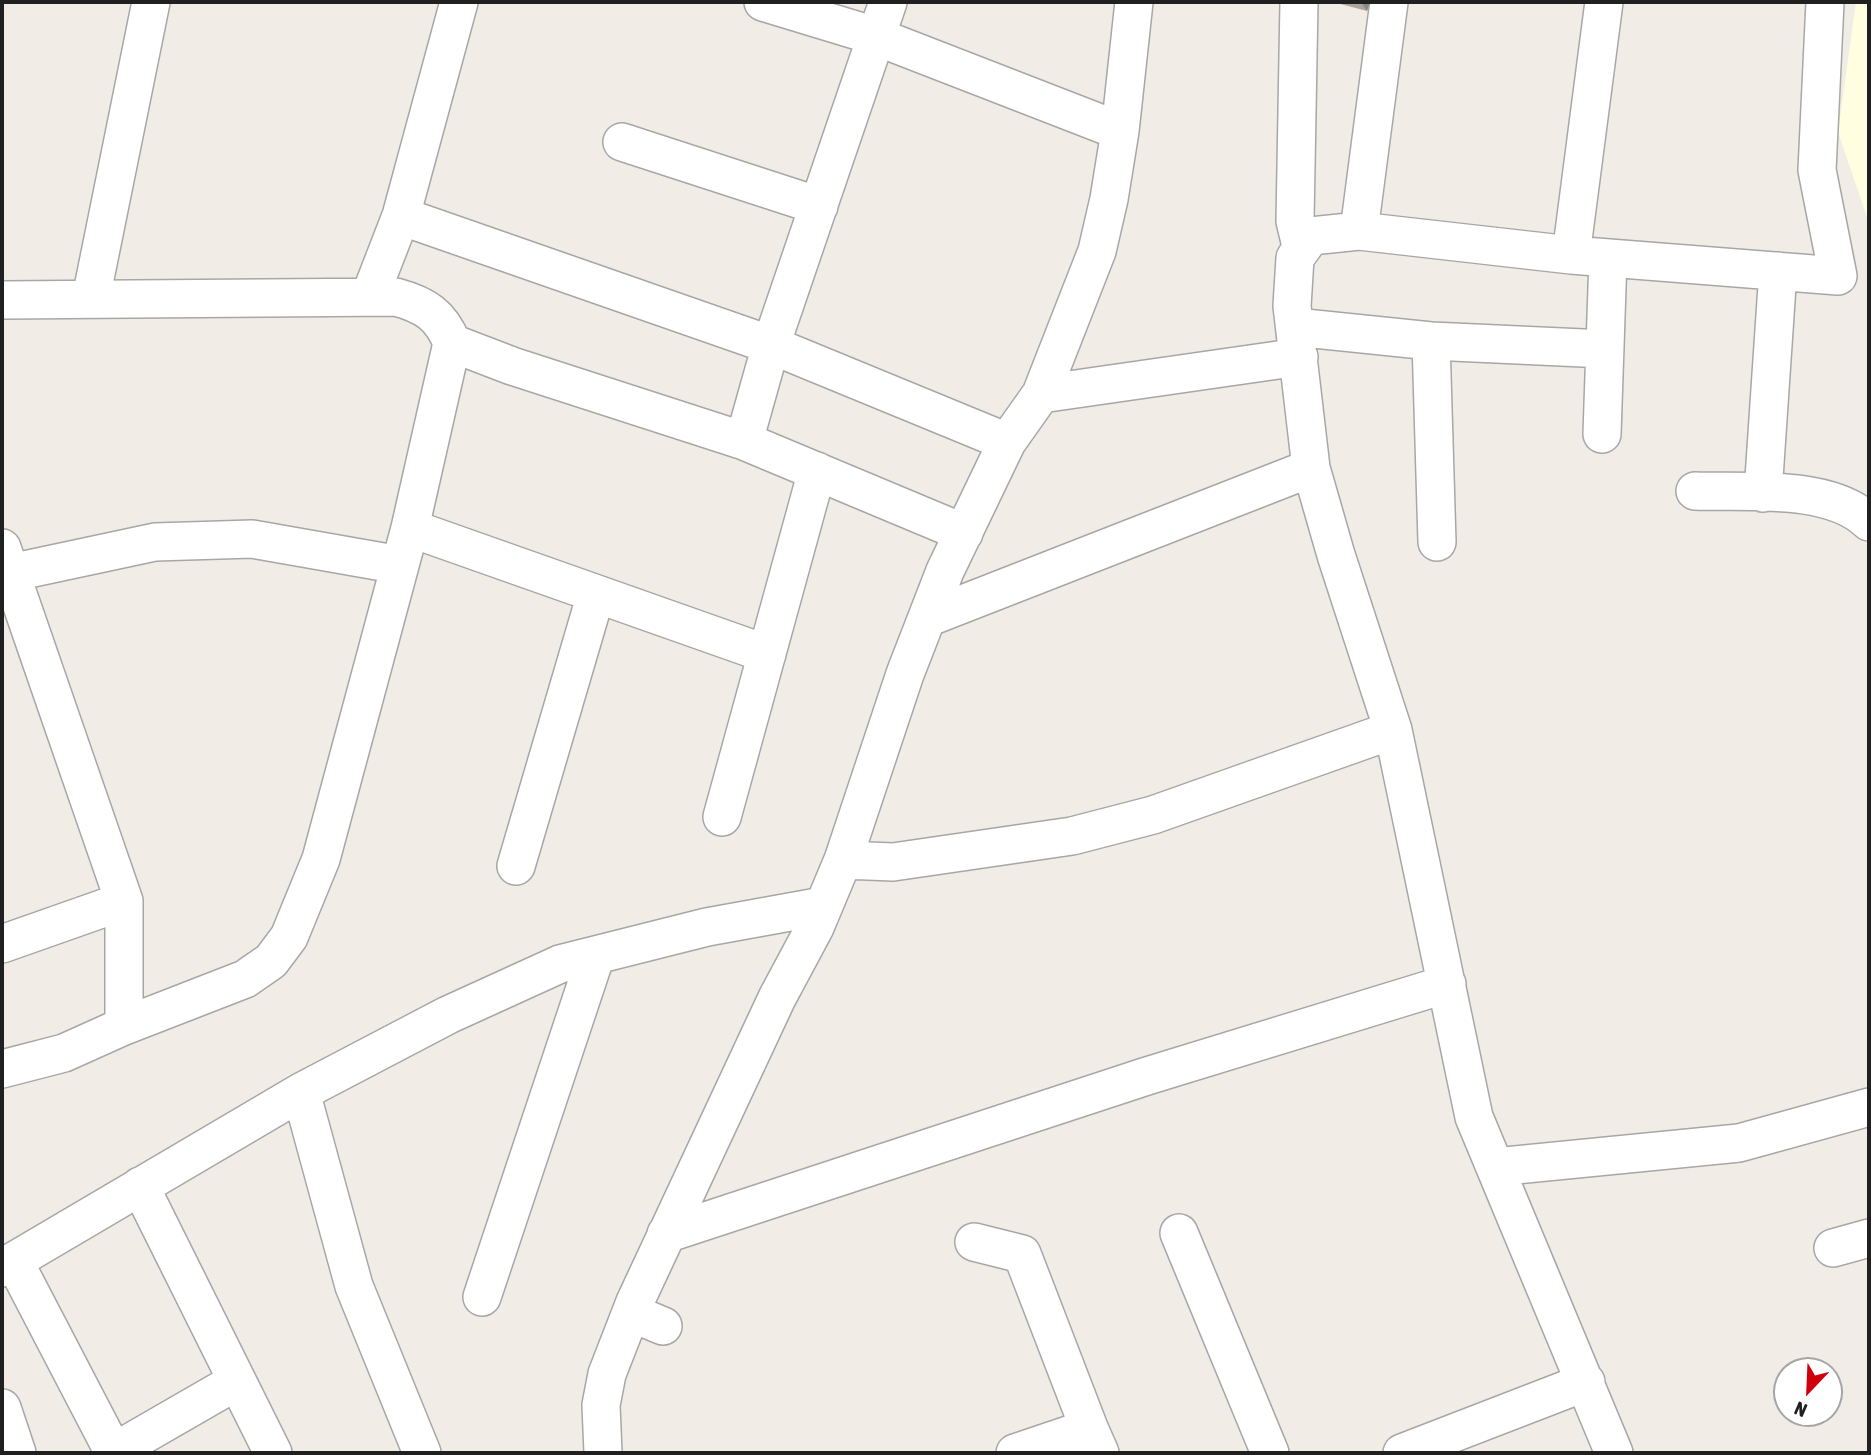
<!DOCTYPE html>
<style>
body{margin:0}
#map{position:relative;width:1871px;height:1455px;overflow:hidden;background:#f1ede6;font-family:"Asap Condensed",sans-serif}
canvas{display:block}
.frame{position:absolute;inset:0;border:4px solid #202020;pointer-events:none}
.north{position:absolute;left:1773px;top:1357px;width:70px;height:70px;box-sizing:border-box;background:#fff;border:2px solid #a6a6a6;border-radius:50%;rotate:203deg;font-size:19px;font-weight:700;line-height:28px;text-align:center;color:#202020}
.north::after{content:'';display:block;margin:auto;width:24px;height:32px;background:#d0000a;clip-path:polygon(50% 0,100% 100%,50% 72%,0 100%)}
</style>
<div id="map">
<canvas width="1871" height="1455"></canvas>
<div class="frame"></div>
<div class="north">N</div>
</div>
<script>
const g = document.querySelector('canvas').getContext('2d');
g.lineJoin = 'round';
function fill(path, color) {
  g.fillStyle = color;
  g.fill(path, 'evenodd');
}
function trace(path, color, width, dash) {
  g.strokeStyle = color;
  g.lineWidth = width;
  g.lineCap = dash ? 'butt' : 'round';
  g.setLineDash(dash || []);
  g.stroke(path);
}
fill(new Path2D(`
 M1856 2H1869V223L1838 132Z`), '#fffee1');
const street = new Path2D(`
 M763 2 875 36 1120 131
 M1299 2 1295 221 1301 246
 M622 142 819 206
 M401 216 771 345 1007 442
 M1359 231 1389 2
 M1571 255 1604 2
 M370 296 401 216 459 2
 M91 298 151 2
 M2 300 396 297C425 305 441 315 452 343L410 528 321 859 289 937 271 961 245 979 124 1026 64 1053 2 1069
 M1295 327 1431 341 1605 349
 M1431 341 1437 542
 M452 343 512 366 744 441 964 533
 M1041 394 1299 357
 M1602 434 1608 258
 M744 441 771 345 888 2
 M1695 491C1747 493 1830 484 1869 522
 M1763 493 1778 271
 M410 528 767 654
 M2 548 124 901V1026
 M10 573 155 542 252 539 400 565
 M927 618 1311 468
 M722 817 817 471
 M843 860 893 862 1072 836 1153 815 1393 730
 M516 866 596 594
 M2 944 124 901
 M301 1092 354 1286 422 1453
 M1495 1167 1739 1143 1869 1107
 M140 1186 273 1453
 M1179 1233 1270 1453
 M666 1234 1147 1076 1447 984
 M974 1242 1022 1254 1089 1428
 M1833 1248 1869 1238
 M14 1261 114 1453
 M2 1268 301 1092 448 1015 560 964 707 927 823 906
 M482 1297 596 955
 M635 1302 634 1314 663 1326
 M2 1408 17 1453
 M112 1453 237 1381
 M603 1453 601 1405 607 1374 635 1302 777 998 815 927 843 860 905 674 945 571 1007 442 1041 394 1097 251 1109 199 1120 131 1134 2
 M1015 1453 1089 1428 1100 1453
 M1402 1453 1586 1382
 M1614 1453 1474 1117 1393 730 1336 555 1311 468 1292 306 1295 258 1311 236 1359 231 1571 255 1838 276 1817 170 1825 2`);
trace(street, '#a7a7a7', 40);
trace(street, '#fff', 37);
fill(new Path2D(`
 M1333 2H1370L1367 11Z`), '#aea49e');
fill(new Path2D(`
 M1361 2H1370L1367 11Z`), '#8d8681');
</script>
